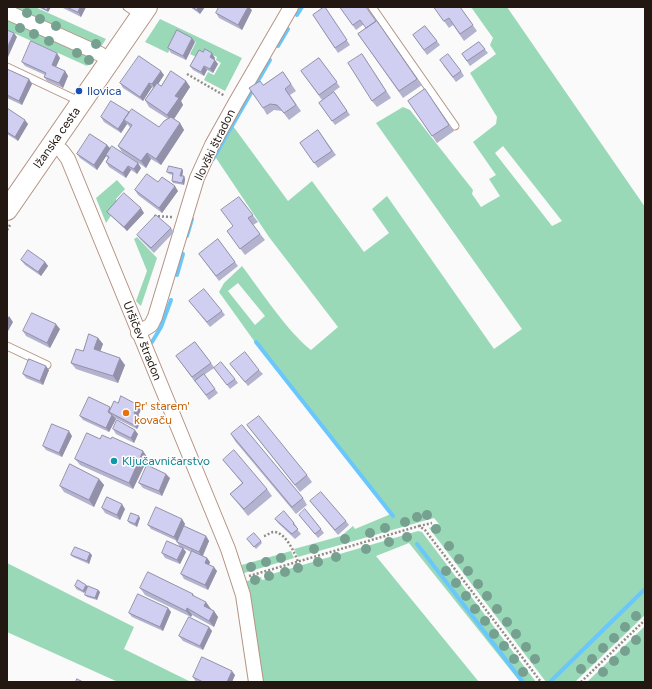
<!DOCTYPE html>
<meta charset="utf-8">
<style>
body{margin:0}
#map{position:relative;width:652px;height:689px;overflow:hidden;background:#fafafa;font-family:Figtree,sans-serif}
canvas{display:block}
.frame{position:absolute;inset:0;border:8px solid #231711;pointer-events:none}
</style>
<div id="map">
<canvas width="652" height="689"></canvas>
<div class="frame"></div>
</div>
<script>
const g = document.querySelector('canvas').getContext('2d');
g.lineJoin = 'round';
function fill(path, color) {
  g.fillStyle = color;
  g.fill(path, 'evenodd');
}
function trace(path, color, width, dash) {
  g.strokeStyle = color;
  g.lineWidth = width;
  g.lineCap = dash ? 'butt' : 'round';
  g.setLineDash(dash || []);
  g.stroke(path);
}
function write(font, color, halo, rows, align = 'center') {
  g.font = font + ' Figtree,sans-serif';
  g.lineWidth = 3;
  g.setLineDash([]);
  g.textBaseline = 'middle';
  g.strokeStyle = halo;
  g.fillStyle = color;
  for (const [text, x, y, turn = 0] of rows) {
    g.save();
    g.translate(x, y);
    g.rotate((+turn || 0) * Math.PI / 180);
    g.textAlign = isNaN(turn) ? turn : align;
    if (halo) g.strokeText(text, 0, 0);
    g.fillText(text, 0, 0);
    g.restore();
  }
}
fill(new Path2D(`
 M7 7H35L106 39 99 50Z
 M471 7H507L645 207V615L575 682H546L429 528 439 524 434 518 298 557 294 549 341 536 353 526 355 529 391 514 262 352 219 292 224 283 242 266C261 291 287 331 311 350L338 327 269 237 214 155 228 128 233 126 288 201 312 181 364 252 389 233 372 209 387 196 494 349 522 329 376 123 403 107 410 110 473 190 472 194 481 207 500 196 489 179 496 175 473 142 496 124 497 117 470 73 496 54 490 45 493 38ZM503 146 562 221 552 226 495 153ZM238 283 265 316 255 325 228 291Z
 M7 17 94 56 87 66 7 30Z
 M160 19 242 58 225 91 204 80 208 72 214 75 221 63 216 60 217 57 207 52 198 58 190 54 196 42 178 33 168 53 145 42Z
 M117 180 125 189 116 199 119 204 106 223 96 198Z
 M137 237 157 258 141 306 136 301 147 271 134 239Z
 M418 531 422 532 536 682H520L409 543 376 556 479 682H261L244 582 261 577 262 580 266 579 265 576Z
 M291 551 294 558 241 574 238 566Z
 M7 563 134 627 124 649 191 682H118L7 632Z
 M645 626V682H587Z`), '#9ad9b7');
trace(new Path2D(`
 M297 15 302 7
 M278 46 288 29
 M213 159 270 60
 M187 236 192 219
 M177 275 183 254
 M152 342 161 327 171 300
 M256 342 393 516
 M417 544 523 682
 M551 681 645 589`), '#69c7fc', 4);
const lane = new Path2D(`
 M127 7 139 15
 M372 7 455 126
 M7 67 81 102
 M7 346 47 365`);
const street = new Path2D(`
 M7 12 100 54 110 61
 M52 144 62 151 68 159 228 549 243 595 256 682
 M138 333 151 325 155 317 197 178 212 145 236 102 291 7`);
const secondary = new Path2D(`
 M7 210 147 7`);
trace(lane, '#b59484', 9);
trace(street, '#b59484', 16);
trace(secondary, '#b59484', 22);
trace(new Path2D(`
 M187 74 225 96
 M154 216 172 217
 M7 230 10 225
 M419 526 432 523
 M264 536C267 535 270 533 273 532 285 531 295 553 298 562
 M249 576 419 526 425 530 541 682
 M581 682 645 620`), '#918b88', 2.5, [2, 2]);
trace(lane, '#fff', 7);
trace(street, '#fff', 14);
trace(secondary, '#fff', 20);
g.fillStyle = '#76a190';
for (const [x, y] of [
 [27,13],
 [40,19],
 [56,26],
 [20,28],
 [34,34],
 [49,41],
 [96,44],
 [77,53],
 [89,60],
 [427,515],
 [417,517],
 [405,522],
 [385,528],
 [436,529],
 [370,533],
 [407,537],
 [345,539],
 [389,542],
 [449,546],
 [314,549],
 [366,549],
 [336,557],
 [281,558],
 [459,559],
 [266,562],
 [318,562],
 [251,567],
 [298,568],
 [446,571],
 [468,571],
 [285,572],
 [269,576],
 [255,580],
 [456,583],
 [478,584],
 [466,596],
 [487,596],
 [475,609],
 [497,609],
 [636,616],
 [485,621],
 [507,622],
 [625,627],
 [494,634],
 [516,634],
 [614,638],
 [636,640],
 [504,646],
 [526,647],
 [603,648],
 [625,651],
 [514,659],
 [535,659],
 [592,659],
 [614,661],
 [581,669],
 [523,672],
 [603,672]
]) {
  g.beginPath();
  g.arc(x, y, 5, 0, 2 * Math.PI);
  g.fill();
}
fill(new Path2D(`
 M38 7H51L48 12Z
 M61 7H86L81 17Z
 M190 7H205L200 14Z
 M324 7 350 45 338 53 313 15Z
 M340 7H366L422 85 403 98 358 34 366 28 364 24 356 30Z
 M434 7H460L477 31 464 41 453 25 449 28Z
 M252 10 242 30 219 18 216 13Z
 M425 26 440 45 427 55 413 35Z
 M195 42 186 60 171 53 168 48Z
 M479 42 488 53 470 66 462 54Z
 M362 54 391 98 377 107 372 101Z
 M60 58 56 67 65 71 68 76 63 88 47 81 44 77 45 75 25 66 22 62Z
 M215 58 214 60 218 64 213 73 207 70 204 76 193 70 190 66Z
 M319 58 340 87 322 100 301 71Z
 M443 65 461 71 464 76 456 82Z
 M7 69 29 79 32 84 22 105 7 98Z
 M283 72 296 91 290 95 301 111 289 120 282 111 274 110 267 115 263 108V85Z
 M164 75 158 84 161 86 186 81 190 87 181 101 183 105 174 119 180 123 184 130 161 165 151 159 146 168 122 152 118 146 130 127 127 124 121 133 104 122 101 117 129 112V113L159 127 168 119 149 107 145 100 153 88 152 87 143 101 123 88 120 83Z
 M425 89 454 131 437 143 408 101Z
 M334 92 350 115 335 125 319 103Z
 M7 108 28 124 18 141 7 134Z
 M318 130 336 155 318 168 300 143Z
 M107 145 110 149 138 163 141 168 137 174 131 170 126 178 109 167 106 162 108 158 106 156 97 170 80 158 77 154Z
 M182 169 183 171 182 176H184L185 179 184 185 173 183 172 181 173 175 169 174 167 172Z
 M158 182 178 191 162 213 138 195 135 190Z
 M239 197 258 222 253 225 265 240 245 255 227 231 233 226Z
 M107 212 144 213 127 231 111 216Z
 M171 228 174 232 154 253 140 239 137 235Z
 M218 239 238 266 219 281 199 254Z
 M21 260 45 262 48 266 41 276 25 265Z
 M189 301 222 311 225 315 210 327Z
 M60 329 50 348 26 336 23 331Z
 M98 338 103 344 100 351 125 365 118 383 76 369 71 363 83 351Z
 M195 342 214 367 235 379 238 383 230 389 214 368 204 375 218 393 209 400 195 381V382L176 356Z
 M230 364 259 370 263 374 248 386Z
 M49 370 43 385 26 378 23 374Z
 M118 403 138 405 141 410 138 415 142 420 137 429 115 418 116 419 109 432 83 420 80 416 110 407 111 408Z
 M247 425 307 475 312 482 300 492Z
 M113 429 138 434 134 443 116 434Z
 M231 434 303 498 307 505 296 514 235 441Z
 M72 436 62 457 46 450 43 446Z
 M100 439 148 458 133 489 80 465 75 459Z
 M223 460 267 489 272 496 248 516 235 500 230 494 242 483 228 466Z
 M170 478 162 496 143 488 139 483Z
 M99 479 104 485 94 507 64 492 60 486Z
 M310 501 346 521 349 525 338 535Z
 M102 508 125 509 120 520 105 513Z
 M299 515 321 529 324 533 318 538Z
 M140 518 137 527 129 523 128 521Z
 M182 519 185 524 184 526 206 536 209 541 203 556 207 558 210 562 209 565 217 571 208 590 184 579 181 574 191 552 183 548 186 552 180 564 165 558 162 553 180 547 177 542V541L151 529 148 525Z
 M275 519 294 523 297 527 296 528 301 534 295 539 278 523Z
 M247 539 261 541 262 543 256 549Z
 M71 555H92L89 564 73 557Z
 M86 585 88 587 84 593 76 589 75 586Z
 M140 588 193 594 195 597 211 609 214 611 218 617 214 627 192 615 191 617 145 595Z
 M98 590 100 592 97 600 87 597 85 595Z
 M168 608 171 612 163 631 132 617 129 613Z
 M209 627 212 631 203 650 183 641 179 636Z
 M235 675 232 682H196L193 677Z`), '#b3b2cf');
fill(new Path2D(`
 M48 7H51L48 12 47 10Z
 M80 7H86L81 17 78 12Z
 M198 7H205L200 14 197 10Z
 M248 7H249L252 10 242 30 238 25Z
 M14 33 17 37 8 57 7 56V48Z
 M192 38 195 42 186 60 183 56Z
 M57 53 60 58 55 69 52 65Z
 M212 53 215 58 213 62 210 57Z
 M215 60 218 64 213 73 210 69Z
 M204 66 207 70 204 76 201 72Z
 M65 71 68 76 63 88 59 83Z
 M161 71 164 75 155 89 152 84Z
 M29 79 32 84 22 105 19 101Z
 M186 81 190 87 181 101 183 105 172 122 167 115 175 96Z
 M149 83 152 87 143 101 140 97Z
 M129 112 132 116 124 120 127 124 121 133 118 129Z
 M25 120 28 124 18 141 15 137Z
 M180 123 184 130 161 165 156 159Z
 M107 145 111 149 97 170 94 165Z
 M147 153 151 159 146 168 141 161Z
 M138 163 141 168 137 174 134 169Z
 M128 166 131 170 126 178 123 173Z
 M182 169 183 171 182 178 180 176Z
 M184 176 185 179 184 185 182 183Z
 M175 186 178 191 162 213 159 208Z
 M141 208 144 213 127 231 124 227Z
 M45 262 48 266 41 276 38 272Z
 M9 316 13 322 7 333V319Z
 M56 324 60 329 50 348 47 343Z
 M98 338 103 344 99 355 94 349Z
 M120 358 125 365 118 383 113 376Z
 M46 366 49 370 43 385 40 381Z
 M138 405 141 410 137 418 134 413Z
 M112 415 116 419 109 432 106 428Z
 M139 416 142 420 137 429 134 425Z
 M135 430 138 434 134 443 131 438Z
 M69 431 72 436 62 457 59 453Z
 M143 451 148 458 133 489 129 483Z
 M166 474 170 478 162 496 159 491Z
 M99 479 104 485 94 507 89 500Z
 M122 504 125 509 120 520 117 515Z
 M139 516 140 518 137 527 135 524Z
 M182 519 185 524 177 541 174 537Z
 M206 536 209 541 202 557 199 552Z
 M183 548 186 552 180 564 177 560Z
 M90 553 92 555 89 564 87 561Z
 M207 558 210 562 208 567 205 563Z
 M214 567 217 571 208 590 205 585Z
 M86 585 88 587 84 593 83 591Z
 M98 590 100 592 97 600 95 598Z
 M206 602 211 609 209 613 204 606Z
 M168 608 171 612 163 631 160 627Z
 M187 608 192 615 191 617 186 611Z
 M214 611 218 617 214 627 209 621Z
 M209 627 212 631 203 650 200 646Z
 M232 671 235 675 232 682H227Z`), '#9291a9');
const building = new Path2D(`
 M41 7H48L47 10Z
 M67 7H80L78 12Z
 M193 7H198L197 10Z
 M219 7H248L238 25 216 13Z
 M324 7H325L347 40 335 48 313 15Z
 M340 7H366L376 21 366 28 360 20 353 25Z
 M434 7H460L473 25 460 34 449 18 444 21Z
 M377 21 417 79 399 91 358 34Z
 M425 26 437 41 424 50 413 35Z
 M7 30 14 33 7 48Z
 M177 30 192 38 183 56 168 48Z
 M31 41 57 53 52 65 65 71 59 83 44 77 46 73 22 62Z
 M479 42 485 49 467 61 462 54Z
 M205 49 212 53 210 57 215 60 210 69 204 66 201 72 190 66 199 50 203 52Z
 M362 54 386 91 372 101 348 63Z
 M448 54 461 71 453 77 440 60Z
 M139 56 161 71 152 84 149 83 140 97 120 83Z
 M319 58 337 82 319 95 301 71Z
 M7 69 29 79 19 101 7 95Z
 M171 71 186 81 175 96 179 98 167 115 145 100 157 83 161 86Z
 M283 72 291 84 285 89 296 105 284 113 277 105 270 104 263 108 249 88 260 81 263 85Z
 M425 89 449 125 432 136 408 101Z
 M334 92 347 111 332 121 319 103Z
 M111 101 129 112 118 129 101 117Z
 M7 108 25 120 15 137 7 132Z
 M132 109 159 127 164 121 171 117 180 123 156 159 147 153 141 161 118 146 132 125 124 120Z
 M318 130 332 151 314 163 300 143Z
 M90 134 107 145 94 165 77 154Z
 M112 146 138 163 134 169 128 166 123 173 106 162 109 157 106 155Z
 M169 166 182 169 180 176H184L182 183 172 181 173 173 167 172Z
 M147 174 158 182 162 177 175 186 159 208 135 190Z
 M124 193 141 208 124 227 107 212Z
 M239 197 253 215 248 218 260 234 240 249 227 231 233 226 221 210Z
 M156 215 171 228 151 248 137 235Z
 M218 239 235 262 216 276 199 254Z
 M28 250 45 262 38 272 21 260Z
 M204 289 222 311 207 322 189 301Z
 M32 313 56 324 47 343 23 331Z
 M89 334 98 338 94 349 120 358 113 376 71 363 76 349 83 351Z
 M195 342 211 363 192 377 176 356Z
 M245 352 259 370 245 382 230 364Z
 M29 359 46 366 40 381 23 374Z
 M221 362 235 379 227 385 214 368Z
 M204 374 215 389 206 395 195 381Z
 M121 396 138 405 134 413 139 416 134 425 109 412 114 401 118 403Z
 M89 397 110 407 108 412 112 415 106 428 80 416Z
 M259 416 307 475 295 485 247 425Z
 M117 420 135 430 131 438 113 429Z
 M52 424 69 431 59 453 43 446Z
 M242 425 303 498 292 507 231 434Z
 M87 433 100 439 102 435 111 439 112 437 143 451 129 483 75 459Z
 M234 450 267 489 244 509 230 494 243 483 223 460Z
 M70 464 99 479 89 500 60 486Z
 M147 465 166 474 159 491 139 483Z
 M321 492 346 521 335 530 310 501Z
 M107 497 122 504 117 515 102 508Z
 M156 507 182 519 174 537 148 525Z
 M305 509 321 529 315 534 299 515Z
 M284 511 294 523 293 524 298 529 292 534 275 519Z
 M131 513 139 516 135 524 128 521Z
 M184 526 206 536 199 552 177 542Z
 M254 533 261 541 254 547 247 539Z
 M167 541 183 548 177 560 162 553Z
 M75 547 90 553 87 561 71 555Z
 M192 551 207 558 205 563 214 567 205 585 181 574Z
 M148 572 193 594 192 595 206 602 204 606 214 611 209 621 187 608 186 611 140 588Z
 M78 580 86 585 83 591 75 586Z
 M88 586 98 590 95 598 85 595Z
 M138 594 168 608 160 627 129 613Z
 M189 617 209 627 200 646 179 636Z
 M202 657 232 671 227 682H203L193 677Z
 M77 679 83 682H76Z`);
fill(building, '#d0cff1');
trace(building, '#9291a9', 1);
for (const [x, y, r, color] of [
 [79,91,4,"#1a4fb4"],
 [126,413,4,"#e8710a"],
 [114,461,4,"#0f9aa8"]
]) {
  const dot = new Path2D();
  dot.arc(x, y, r, 0, 2 * Math.PI);
  g.fillStyle = color;
  g.fill(dot);
  trace(dot, '#fff', 1.5);
}
write('12px', '#164399', '#fff', [
 ["Ilovica",87,91]
], 'left');
write('12px', '#231711', '#fff', [
 ["Ižanska cesta",57,138,-55],
 ["Ilovški štradon",215,145,-64],
 ["Uršičev štradon",142,341,68]
]);
write('12px', '#c56008', '#fff', [
 ["Pr' starem'",134,406],
 ["kovaču",134,420]
], 'left');
write('12px', '#0d838f', '#fff', [
 ["Ključavničarstvo",122,461]
], 'left');
</script>
